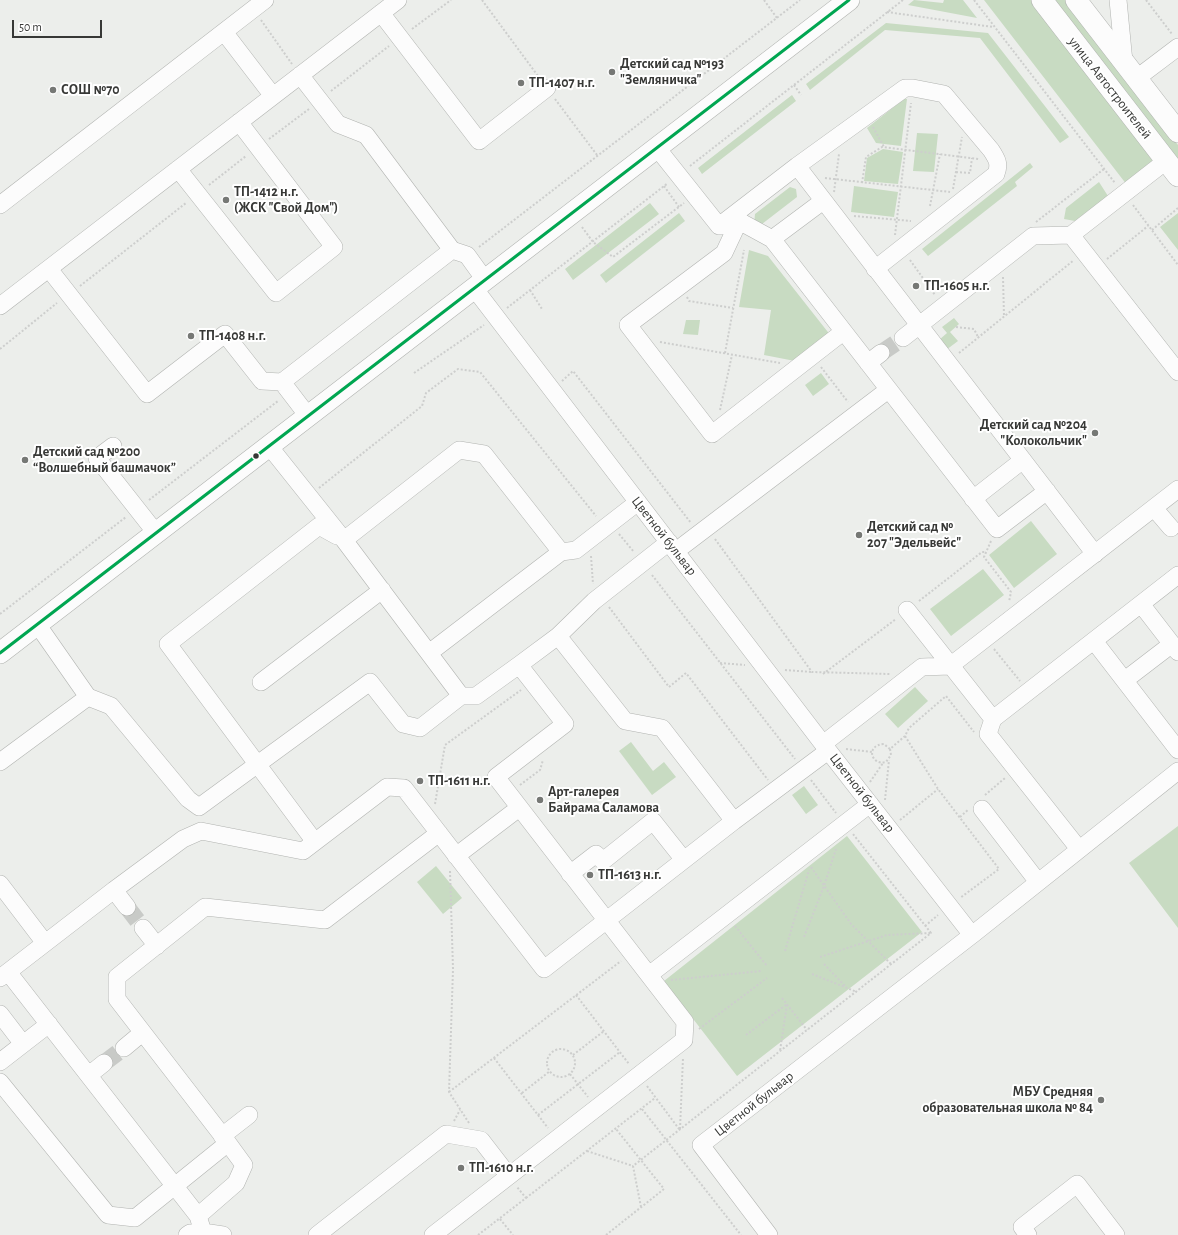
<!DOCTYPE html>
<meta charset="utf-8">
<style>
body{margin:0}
#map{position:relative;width:1178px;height:1235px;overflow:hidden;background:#eceeeb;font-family:"Alegreya Sans",sans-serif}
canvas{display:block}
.scale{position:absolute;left:12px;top:20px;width:90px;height:18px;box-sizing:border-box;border:2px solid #373836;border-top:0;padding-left:5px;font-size:12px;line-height:14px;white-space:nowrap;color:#373836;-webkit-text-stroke:3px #fff;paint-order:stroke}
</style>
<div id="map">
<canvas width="1178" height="1235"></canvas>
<div class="scale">50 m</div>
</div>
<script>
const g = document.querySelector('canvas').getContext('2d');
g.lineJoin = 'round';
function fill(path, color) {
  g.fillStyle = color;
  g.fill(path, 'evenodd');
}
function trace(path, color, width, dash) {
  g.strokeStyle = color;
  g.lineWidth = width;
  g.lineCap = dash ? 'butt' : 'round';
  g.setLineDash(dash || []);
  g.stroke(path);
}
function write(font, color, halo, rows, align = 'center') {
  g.font = font + ' "Alegreya Sans",sans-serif';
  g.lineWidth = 4;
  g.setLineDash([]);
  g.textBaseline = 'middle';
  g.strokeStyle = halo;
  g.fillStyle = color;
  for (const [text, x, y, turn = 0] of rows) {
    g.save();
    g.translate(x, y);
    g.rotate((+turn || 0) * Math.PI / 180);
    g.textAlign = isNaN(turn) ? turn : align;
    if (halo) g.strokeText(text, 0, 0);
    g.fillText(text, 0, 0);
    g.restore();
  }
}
fill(new Path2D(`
 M914 0 943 3 944 0H963L977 18 908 5Z
 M984 0H1039L1153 161 1127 185Z
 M1051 0H1066L1178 145V165Z
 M886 23 988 33 1069 137 1060 143 980 38 885 30 810 90 806 84Z
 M792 95 796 101 702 174 698 168Z
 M904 99H907L901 146 876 143 867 128Z
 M917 133 938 134 934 172 913 171Z
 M883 149 903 152 898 184 864 181 867 158Z
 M1030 163 1033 167 1015 182 1017 186 928 256 922 249Z
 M1099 182 1108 196 1075 221 1064 219 1066 208Z
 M854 186 898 192 894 217 851 212Z
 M790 187 796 189 797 197 762 224H754L755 214Z
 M650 203 659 214 573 280 565 269Z
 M679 213 685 221 606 283 600 275Z
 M1178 213V250L1160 227Z
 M749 250 768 256 831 336 800 362 764 355 771 310 739 307Z
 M954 318 959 324 950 332 958 341 946 350 939 340 947 333 942 327Z
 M686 320H700L698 335 683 334Z
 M821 373 829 384 813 396 805 385Z
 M1031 521 1057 554 1014 588 989 555Z
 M983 569 1004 595 951 636 930 609Z
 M915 687 928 701 898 728 885 714Z
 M631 742 653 771 664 762 676 777 652 795 619 751Z
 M804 786 818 805 806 814 792 795Z
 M1178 826V928L1129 863Z
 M847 836 922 932 737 1076 664 981Z
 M436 866 462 898 443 914 417 882Z`), '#c8dbc2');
trace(new Path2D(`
 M881 353 903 338
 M127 907 143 928
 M104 1063 124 1048`), '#c8cac7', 17, [17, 8]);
const minor = new Path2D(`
 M1118 0 1124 62
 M381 13 479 141 547 88
 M224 32 273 96
 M300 75 338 124 366 135 452 250 467 255 485 280
 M1137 78 1178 47
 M657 148 719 226
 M797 166 1095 554
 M178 169 276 293 334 247 239 122
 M0 205 265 0
 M739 221 724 253 628 325 712 434 843 332
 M719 226 797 166 905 88H913L944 94 991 150C997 159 1000 164 996 174L875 269
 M721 226 739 221 772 239 997 529 1047 491
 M1071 235 1166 161
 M772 239 823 201
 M49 269 147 394 225 334 262 381 282 382 452 250
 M474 288 823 744 972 935 701 1145 769 1235
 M0 306 398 0
 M903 338 1033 236 1071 235 1178 372
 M868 363 881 353
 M282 382 308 416
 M113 446 97 458 156 533
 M269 446 344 540 461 696H476L519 665 558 636 594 601 669 542
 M973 499 1023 460
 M1154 508 1171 528
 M344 540 459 450 484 454 561 552
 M676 551 888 390
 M1141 604 1178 652
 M907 610 993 719
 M558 636 625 721 662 728 734 821 828 751
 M1094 641 1178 750
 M429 653 561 552 576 550 638 502
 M1125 680 1172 644
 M261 682 382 590
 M88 697 111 706 188 799 199 807
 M823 744 922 667 950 666 1178 489
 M0 762 88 697 37 624
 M199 807 370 682 403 724 420 728 461 696
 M982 809 1038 882
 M315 842 168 644 319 526 337 536
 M1079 849 988 734 993 719 1178 575
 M456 856 519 808
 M570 874 596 854 603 861 653 821 684 860
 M0 884 45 943
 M114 890 183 839 201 831 303 851 387 787 404 788 544 969 734 821
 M143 928 157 946
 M972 935 1178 771
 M8 972 198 1216 203 1232 223 1235
 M649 975 870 804
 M0 978 114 890 127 907
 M0 1014 23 1044
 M124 1048 142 1033
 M0 1062 49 1024
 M89 1075 104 1063
 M0 1082 108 1215 135 1218 228 1143 244 1165 236 1183 198 1216
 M222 1136 249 1115
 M228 1143 117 999V977L205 907 325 920 439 833
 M187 1235 190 1233 203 1232
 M317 1235 446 1134 481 1140 508 1175
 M433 1235 684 1040 685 1022 496 777 565 724 519 665
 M1028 1235 1022 1227 1077 1184 1116 1235`);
const major = new Path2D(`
 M1042 0 1178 176
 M1076 0 1178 132
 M0 653 849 0`);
trace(minor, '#b1b3b0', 18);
trace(major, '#b1b3b0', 22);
trace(new Path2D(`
 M482 0 538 76
 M764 0 777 18
 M974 0 1115 183
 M1146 0 1172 34
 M887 12 993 27
 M261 20 292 64
 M412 29 451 0
 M794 85 801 95
 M331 91 389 46
 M555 99 597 155
 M873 127 884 147
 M269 139 309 109
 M690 166 903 0
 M956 172 970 173 972 158
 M825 178 950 192
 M862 183 866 157 882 147 979 159
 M209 185 246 156
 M664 186 679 207
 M953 189 962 137
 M834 192 839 154
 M1133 205 1178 265
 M930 206 940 154
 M854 216 911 221
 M1036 222 1104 169
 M582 227 593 242 613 257 684 203
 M1152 230 1178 208
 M895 235 911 103
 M479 247 800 0
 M1107 259 1148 226
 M910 260 935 295
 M1003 277 1004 316
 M80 286 186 203
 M530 290 542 309
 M687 297 689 301 733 308
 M507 308 668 183
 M956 327 974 329 978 337
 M660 342 780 363
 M0 349 57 303
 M725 353 744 250
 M959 353 1074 260
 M821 367 848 402
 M414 373 484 325
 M562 381 573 371 691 523
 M720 410 732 355
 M319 488 422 406 426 393 458 369 480 372 596 516
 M149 500 278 401
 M619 534 634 552
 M715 539 812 672 890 674
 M991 541 984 557 1011 592 1009 602
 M591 556 593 584
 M652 575 795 759
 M919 601 982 552H986
 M609 607 669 687 686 673 768 780
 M0 614 126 517
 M994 649 1020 681
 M720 663 745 665
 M785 670 812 672
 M823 674 896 619
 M905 736 938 789 999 869 960 898
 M846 749 872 752
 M890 749 891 755 886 762C871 766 865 745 884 744L890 749 905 736 909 728 946 696 974 732
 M811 780 836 813
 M870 782 883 763
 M520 785 540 770 543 760
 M985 795 1005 778
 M885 800 889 760
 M435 804 445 745 521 690
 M960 817 969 809
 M900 820 938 789
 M811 867 851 924 892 965
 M450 871 453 969 449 1092 469 1123
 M735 926 767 966
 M925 926 938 915
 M804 937 824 886 836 849
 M785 951 809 870
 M820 957 887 935 931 933
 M824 964 846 987
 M812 974 857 992
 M671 980 761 971
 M576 995 629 1064
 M782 998 807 1030
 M699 1029 767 978
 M746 1035 787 1004 780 1051
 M547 1063a14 14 0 1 1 28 0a14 14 0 1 1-28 0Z
 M573 1055 604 1031
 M494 1058 548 1128
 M570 1074 588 1097
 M647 1086 679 1129
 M449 1092 621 961
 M522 1093 550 1071
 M642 1109 741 1235
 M538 1115 620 1052
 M454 1121 460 1110
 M680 1129 683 1058
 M587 1151 633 1166
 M526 1198 655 1098
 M641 1207 633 1166 931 933 853 834
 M500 1219 513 1235
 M478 1235 526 1198 517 1187
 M606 1235 664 1189 616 1129`), '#cdcecd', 2, [2, 2]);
trace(minor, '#fcfcfc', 17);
trace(major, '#fcfcfc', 21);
trace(new Path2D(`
 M0 653 849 0`), '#00a651', 3);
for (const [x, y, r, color] of [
 [612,72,4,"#767875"],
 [521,83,4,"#767875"],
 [53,90,4,"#767875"],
 [226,200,4,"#767875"],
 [916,286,4,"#767875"],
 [191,336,4,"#767875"],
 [1095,433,4,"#767875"],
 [256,456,3.5,"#373836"],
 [25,460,4,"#767875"],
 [859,535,4,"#767875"],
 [420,781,4,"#767875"],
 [540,800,4,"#767875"],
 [590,875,4,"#767875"],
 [1101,1100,4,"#767875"],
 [461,1168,4,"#767875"]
]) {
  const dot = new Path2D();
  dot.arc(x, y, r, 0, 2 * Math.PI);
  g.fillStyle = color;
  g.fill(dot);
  trace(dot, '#fff', 1.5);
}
write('bold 14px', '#373836', '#fff', [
 ["Детский сад №193",620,64],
 ["\"Земляничка\"",620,80],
 ["ТП-1407 н.г.",529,83],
 ["СОШ №70",61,90],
 ["ТП-1412 н.г.",234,192],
 ["(ЖСК \"Свой Дом\")",234,208],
 ["ТП-1605 н.г.",924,286],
 ["ТП-1408 н.г.",199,336],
 ["Детский сад №204",1087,425,"right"],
 ["\"Колокольчик\"",1087,441,"right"],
 ["Детский сад №200",33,452],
 ["“Волшебный башмачок”",33,468],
 ["Детский сад №",867,527],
 ["207 \"Эдельвейс\"",867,543],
 ["ТП-1611 н.г.",428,781],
 ["Арт-галерея",548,792],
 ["Байрама Саламова",548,808],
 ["ТП-1613 н.г.",598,875],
 ["МБУ Средняя",1093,1092,"right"],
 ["образовательная школа № 84",1093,1108,"right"],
 ["ТП-1610 н.г.",469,1168]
], 'left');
write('14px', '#373836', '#fff', [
 ["улица Автостроителей",1110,88,52],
 ["Цветной бульвар",664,536,52],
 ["Цветной бульвар",862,793,52],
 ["Цветной бульвар",754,1104,-38]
]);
</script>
